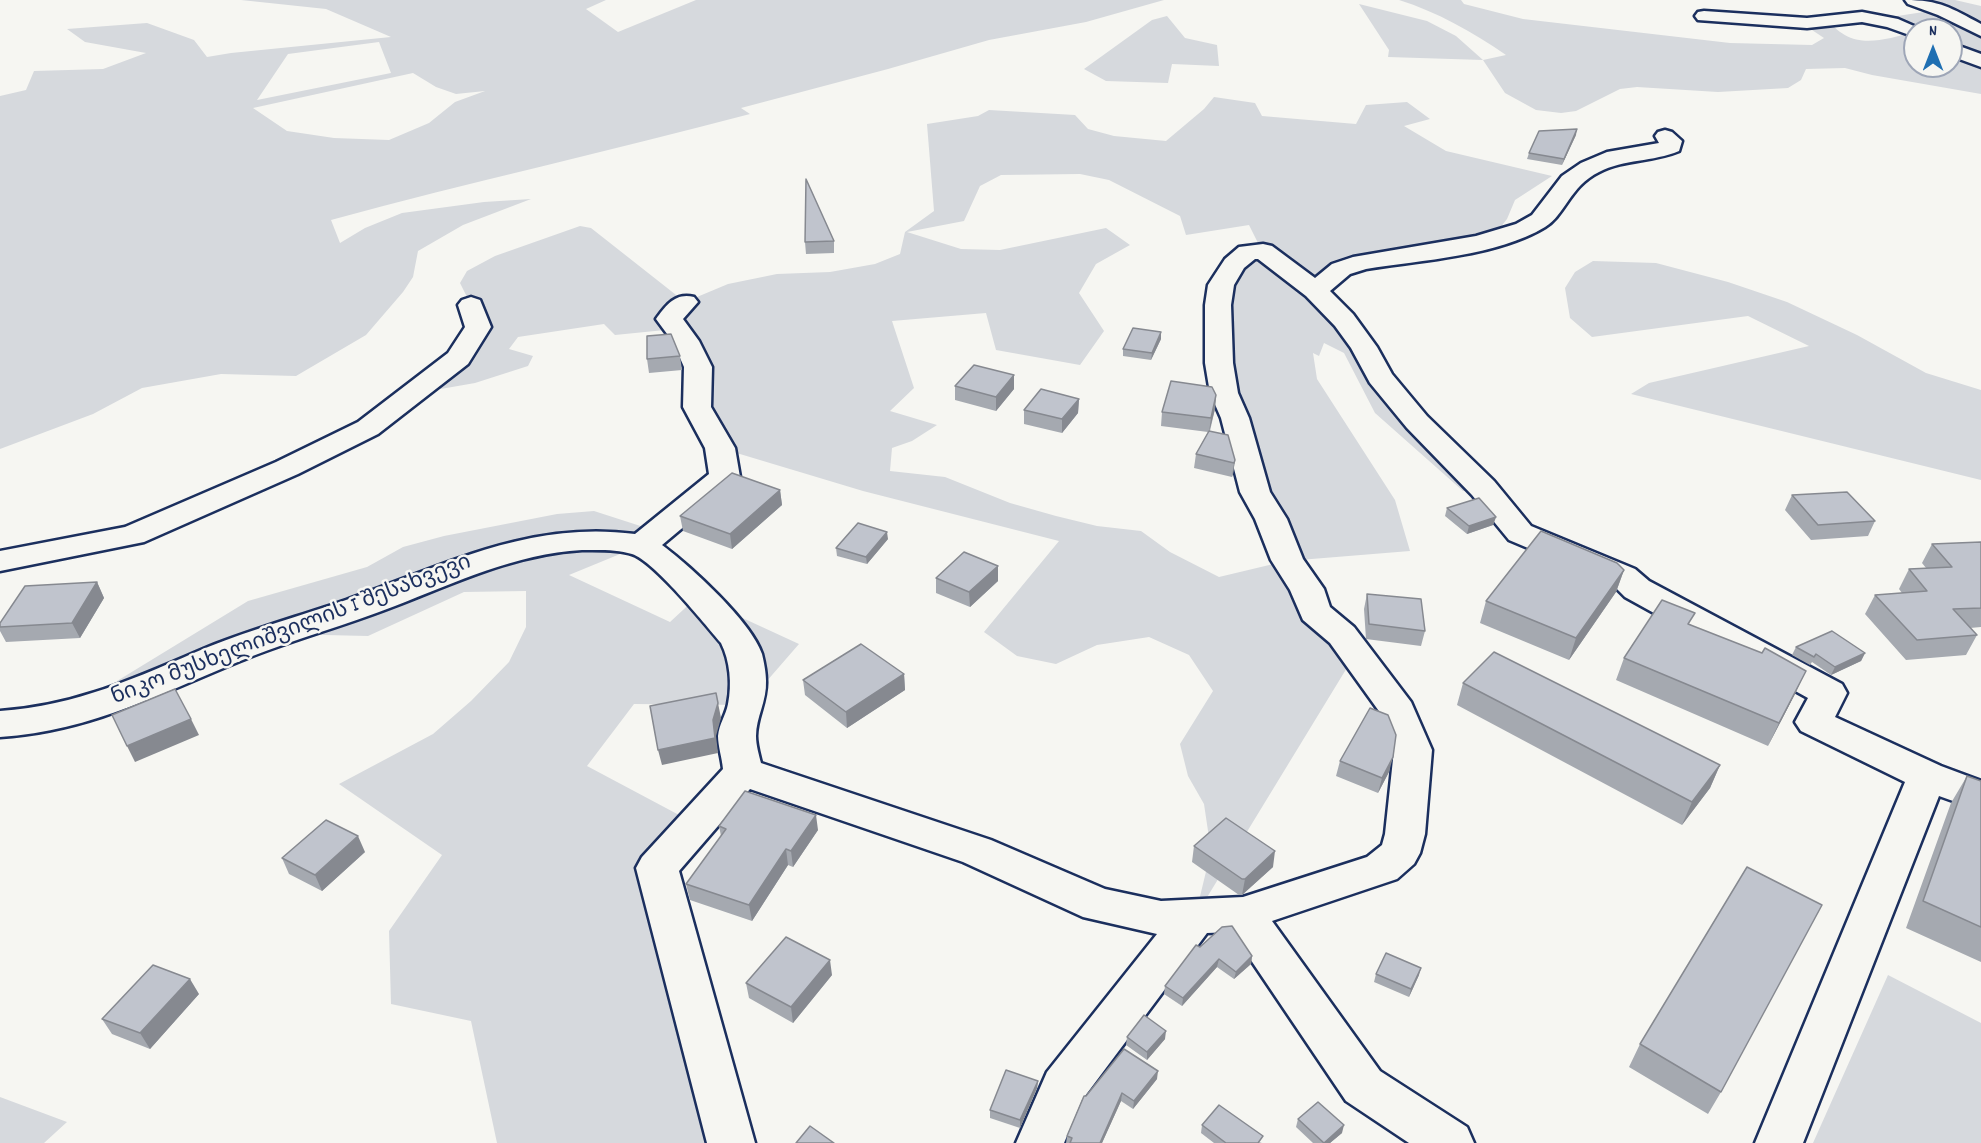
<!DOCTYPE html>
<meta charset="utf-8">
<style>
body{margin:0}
#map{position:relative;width:1981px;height:1143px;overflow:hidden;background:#f6f6f2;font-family:Dekko,sans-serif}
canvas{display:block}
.north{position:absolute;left:1903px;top:18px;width:60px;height:60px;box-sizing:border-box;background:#f6f6f2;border:2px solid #9ea6b7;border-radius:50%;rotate:0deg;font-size:16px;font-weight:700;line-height:24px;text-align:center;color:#1b2f5e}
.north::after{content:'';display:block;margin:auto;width:21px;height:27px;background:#1f6fb2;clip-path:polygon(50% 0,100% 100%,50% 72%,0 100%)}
</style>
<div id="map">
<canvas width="1981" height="1143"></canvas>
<div class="north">N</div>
</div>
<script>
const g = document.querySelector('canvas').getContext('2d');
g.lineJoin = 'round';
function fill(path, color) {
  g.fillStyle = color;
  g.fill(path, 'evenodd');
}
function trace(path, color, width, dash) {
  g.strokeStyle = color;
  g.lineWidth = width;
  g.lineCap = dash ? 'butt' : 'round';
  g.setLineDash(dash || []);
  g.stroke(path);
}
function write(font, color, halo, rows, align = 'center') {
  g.font = font + ' Dekko,"Noto Sans Georgian",sans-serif';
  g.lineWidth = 5;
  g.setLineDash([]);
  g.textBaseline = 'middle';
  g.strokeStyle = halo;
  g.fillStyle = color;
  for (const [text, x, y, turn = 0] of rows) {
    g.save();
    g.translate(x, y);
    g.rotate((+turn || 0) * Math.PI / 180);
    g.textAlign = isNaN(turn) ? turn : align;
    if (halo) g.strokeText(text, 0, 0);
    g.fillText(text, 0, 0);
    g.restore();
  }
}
fill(new Path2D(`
 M241 0H606L586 9 618 32 696 0H1164L1086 22 989 40 888 69 741 108 750 114C611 151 470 182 331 220L340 243 365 228 402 213 484 202 531 199 463 225 418 251 413 277 403 292 366 335 296 376 221 374 142 388 93 414 0 449V96L26 90 34 71 103 69 146 53 85 42 67 29 147 23 194 40 207 57 231 53 391 37 326 9ZM379 42 391 73 257 100 288 54ZM413 73 436 87 456 94 485 91 455 102 429 123 389 140 334 138 287 131 253 108Z
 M1399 0H1461L1464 4 1523 19 1730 43 1812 45 1824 38 1812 30 1789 22 1824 14C1848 52 1879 41 1915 32L1878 19 1943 9 1921 0H1955L1981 6V94L1872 75 1845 68 1806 69 1801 80 1788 88 1718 92 1637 87 1620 89 1576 111 1561 113 1536 110 1505 93 1483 60 1388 57 1389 50 1359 4 1427 21 1456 36 1483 60 1506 55C1473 32 1437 12 1399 0ZM1915 30H1951V66H1915Z
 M1167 16 1185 38 1217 45 1219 66 1172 64 1168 83 1106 81 1084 69 1152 20Z
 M1214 97 1255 103 1262 116 1356 124 1366 105 1407 102 1430 119 1404 126 1446 151 1552 176 1515 200 1507 219 1493 237 1372 257 1315 291 1483 488 1463 491 1375 413 1344 353 1324 343 1319 356 1313 353 1317 379 1395 500 1410 551 1287 561 1356 653 1195 917 1211 851 1204 804 1188 776 1180 744 1213 691 1189 655 1149 637 1097 645 1056 664 1017 656 984 632 1059 541 863 491 720 448 675 329 615 335 604 324 518 337 509 349 533 356 528 366 475 383 412 394 458 358 471 305 460 283 467 271 495 256 580 226 591 228 685 302 728 284 777 274 830 272 875 264 900 254 905 232 934 211 927 124 978 116 989 110 1075 115 1088 129 1114 136 1166 141 1204 109ZM1080 174 1109 180 1180 216 1186 235 1249 225 1262 251 1221 285 1235 418 1286 561 1219 577 1170 552 1141 531 1097 526 1056 516 1010 503 945 477 890 471 892 448 912 441 937 425 890 411 914 388 892 321 986 313 996 350 1080 365 1104 331 1079 293 1096 264 1130 245 1106 228 1000 250 961 249 907 232 964 221 980 186 1001 175Z
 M1593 261 1656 263 1728 282 1787 302 1857 335 1926 373 1981 390V480L1631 394 1649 383 1809 346 1748 316 1592 337 1570 318 1565 288 1575 272Z
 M594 511 659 532 642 545 569 575 670 622 697 597 799 644 746 705 634 704 587 766 696 824 657 868 731 1143H497L471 1021 391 1004 389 931 442 855 339 784 433 734 471 701 509 662 526 627V591L464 592 368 636 281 634 123 698 117 681 248 601 367 567 403 547 444 536 557 514Z
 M1888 975 1981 1023V1143H1813Z
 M0 1097 67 1122 44 1143H0Z`), '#d6d9dd');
const street = new Path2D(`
 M1905 0C1940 0 1951 8 1981 24V36L1938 15 1908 4Z
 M1704 11 1807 18 1862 12 1898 19 1923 30H1915V37L1887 27 1862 22 1807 28 1698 20 1695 16 1698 12Z
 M1951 43 1981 54V67L1951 56Z
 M1665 130 1672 132 1682 141 1679 151C1653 162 1624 159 1599 172 1570 186 1565 215 1545 227 1497 256 1422 260 1366 269L1350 274 1330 291 1353 314 1377 347 1392 374 1427 416 1494 481 1531 526 1635 569 1649 581 1842 684 1847 693 1835 717 1941 766 1981 781V811L1939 796 1803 1143H1755L1905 782 1801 731 1795 722 1808 698 1625 597 1611 583 1509 540 1472 495 1407 428 1370 383 1351 348 1335 326 1306 296 1258 259H1255L1244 268 1234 285 1231 305 1233 363 1238 393 1249 418 1270 492 1287 519 1303 559 1324 589 1330 607 1354 627 1411 702 1432 750 1425 834 1420 853 1414 864 1397 879 1272 921 1380 1071 1467 1127 1474 1143H1409L1346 1101 1232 932 1207 933 1082 1100 1064 1143H1016L1047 1072 1157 934 1083 917 963 862 750 789 679 871 755 1143H707L636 868 642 857 723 769C722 758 718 746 718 736 719 724 726 715 728 704 732 684 730 661 721 643 704 623 654 561 632 554 617 549 597 550 582 550 515 554 457 582 395 606 347 625 298 638 250 657 165 691 93 731 0 737V711C77 706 137 677 208 647 253 629 300 616 346 600 443 566 529 520 635 534L709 474 705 448 683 407 684 367 673 342 656 319C666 305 676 292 694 297L698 302 683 319 699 341 712 367 711 407 735 448 740 477 736 483 662 545C690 566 751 621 762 654 764 662 766 673 766 681 767 701 756 717 756 736 756 745 759 755 761 763L991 840 1105 889 1161 901 1243 897 1367 857 1382 845 1385 834 1394 750 1381 714 1330 643 1303 620 1290 590 1271 560 1255 519 1240 492 1221 418 1210 393 1205 363V305L1208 285 1225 259 1239 247 1263 244 1272 246 1315 278 1332 264 1353 257 1476 236 1516 224 1532 215 1562 176 1581 163 1607 152 1659 143 1655 136 1658 132Z
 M471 297 480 300 491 327 468 364 378 434 298 474 144 542 0 571V551L125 527 276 462 358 422 448 353 465 327 458 305 462 300Z`);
trace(street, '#1b2f5e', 5);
fill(street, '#f6f6f2');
fill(new Path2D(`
 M1576 135 1562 165 1527 159 1529 153Z
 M834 241V253L806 254 805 242Z
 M1161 339 1151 360 1123 356V349Z
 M680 356 682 370 649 373 647 359Z
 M1014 375V389L996 411 955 400V386Z
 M1216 395 1215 409 1210 431 1235 460 1233 474 1232 477 1194 468 1196 454 1208 432 1161 426 1162 412Z
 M1079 399 1078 413 1062 433 1024 424V410Z
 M780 490 782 505 732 549 683 531 680 516Z
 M1792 495 1875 521 1868 536 1811 540 1785 510Z
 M1447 508 1496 517 1493 525 1467 534 1445 516Z
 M888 539 867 564 837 556 836 548Z
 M1981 542V627L1970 628 1977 635 1966 655 1906 660 1865 614 1875 595 1902 593 1899 589 1909 569 1926 568 1922 563 1932 544Z
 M998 566V581L970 607 936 593V578Z
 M1624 570 1616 592 1569 660 1480 623 1486 601Z
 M97 582 104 598 80 638 6 642 0 631V623Z
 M1367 594 1425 631 1421 646 1366 639 1364 609Z
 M1690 624 1795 694 1768 746 1616 680 1624 658Z
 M1796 647 1865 653 1861 661 1831 675 1812 662 1810 665 1792 655Z
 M904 674 905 690 847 728 805 695 803 680Z
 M1463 683 1720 765 1710 788 1682 825 1457 705Z
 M1340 761 1389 772 1378 793 1336 776Z
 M1967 776 1981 781V962L1906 928 1951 803Z
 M719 826 818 830 793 867 788 865 752 921 690 900 686 884 721 836Z
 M1194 846 1273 867 1242 895H1239L1192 862Z
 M365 852 322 891 289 874 282 858Z
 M1200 947 1252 956 1251 964 1234 979 1217 967 1182 1006 1164 994 1165 986Z
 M1376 974 1419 975 1409 997 1374 982Z
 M832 975 793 1023 749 998 746 983Z
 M199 994 150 1049 112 1034 102 1019Z
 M1127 1037 1165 1039 1147 1060 1126 1045Z
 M1640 1044 1721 1092 1708 1114 1629 1067Z
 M1157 1079 1133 1109 1121 1101 1102 1143H1066L1067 1136 1086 1096Z
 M1038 1081 1037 1088 1020 1128 990 1118V1110Z
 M1298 1119 1342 1133 1330 1143H1313L1296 1127Z
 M1202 1125 1262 1143H1214L1201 1133Z`), '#a5a9b0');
fill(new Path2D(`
 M1577 129 1576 135 1562 165 1564 159Z
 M1161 332V339L1151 360 1152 353Z
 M1014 375V389L996 411V397Z
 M1216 395 1215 409 1209 432 1211 418Z
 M1079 399 1078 413 1062 433V419Z
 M1235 460 1233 474 1232 477 1234 463Z
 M780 490 782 505 732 549 730 534Z
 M1496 517 1493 525 1467 534 1469 526Z
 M887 532 888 539 867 564 866 557Z
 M998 566V581L970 607 969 592Z
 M1624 570 1616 592 1569 660 1576 638Z
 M97 582 104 598 80 638 72 623Z
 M1865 653 1861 661 1831 675 1835 667Z
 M1806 671 1795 694 1768 746 1779 723Z
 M904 674 905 690 847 728 846 712Z
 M718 703 721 718 716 736 718 753 662 765 658 750 713 720Z
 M191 719 199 735 135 762 127 746Z
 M1393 757 1389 772 1378 793 1382 778Z
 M1720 765 1710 788 1682 825 1692 802Z
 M816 815 818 830 793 867 791 851Z
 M358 836 365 852 322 891 315 875Z
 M786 849 788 865 752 921 749 905Z
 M1275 851 1273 867 1242 895 1245 879Z
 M1252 956 1251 964 1234 979 1236 972Z
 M1219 959 1217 967 1182 1006 1183 998Z
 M830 960 832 975 793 1023 791 1007Z
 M1421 968 1419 975 1409 997 1411 989Z
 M190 979 199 994 150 1049 140 1033Z
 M1166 1031 1165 1039 1147 1060V1052Z
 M1158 1071 1157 1079 1133 1109 1134 1101Z
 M1038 1081 1037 1088 1020 1128V1120Z
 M1122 1093 1121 1101 1102 1143H1100Z
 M1344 1125 1342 1133 1330 1143H1324Z`), '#868990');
const building = new Path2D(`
 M1577 129 1564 159 1529 153 1539 131Z
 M806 179 834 241 805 242Z
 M1133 328 1161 332 1152 353 1123 349Z
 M671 334 680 356 647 359V336Z
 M974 365 1014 375 996 397 955 386Z
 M1171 381 1212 387 1216 395 1211 418 1162 412Z
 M1041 389 1079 399 1062 419 1024 410Z
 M1209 431 1228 435 1235 460 1234 463 1196 454Z
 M732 473 780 490 730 534 680 516Z
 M1847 492 1875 521 1818 525 1792 495Z
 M1479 498 1496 517 1469 526 1447 508Z
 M858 523 887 532 866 557 836 548Z
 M1541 531 1617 563 1624 570 1576 638 1486 601Z
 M1981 542V608L1953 609 1977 635 1917 640 1875 595 1927 591 1909 569 1952 567 1932 544Z
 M964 552 998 566 969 592 936 578Z
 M97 582 72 623 0 627V623L25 586Z
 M1367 594 1421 599 1425 631 1369 624Z
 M1662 600 1695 613 1688 624 1762 653 1765 648 1806 671 1779 723 1624 658Z
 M1832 631 1865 653 1835 667 1816 654 1814 657 1796 647Z
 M861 644 904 674 846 712 803 680Z
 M1494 652 1720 765 1692 802 1463 683Z
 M175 689 191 719 127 746 112 715Z
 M716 693 718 703 713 720 715 738 658 750 650 706Z
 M1370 708 1388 715 1396 735 1393 757 1382 778 1340 761Z
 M1967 776 1981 781V927L1923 901Z
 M745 791 816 815 791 851 786 849 749 905 686 884 726 829 719 826Z
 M1226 818 1275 851 1245 879H1242L1194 846Z
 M326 820 358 836 315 875 282 858Z
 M1747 867 1822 905 1721 1092 1640 1044Z
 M1232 926 1252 956 1236 972 1219 959 1183 998 1165 986 1196 945 1200 947 1222 927Z
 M786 937 830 960 791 1007 746 983Z
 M1386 953 1421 968 1411 989 1376 974Z
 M153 965 190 979 140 1033 102 1019Z
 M1144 1015 1166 1031 1147 1052 1127 1037Z
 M1124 1049 1158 1071 1134 1101 1122 1093 1100 1143H1070L1072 1138 1067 1136 1084 1096H1086Z
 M1006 1070 1038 1081 1020 1120 990 1110Z
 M1318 1102 1344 1125 1324 1143 1298 1119Z
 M1219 1105 1263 1136 1258 1143H1226L1202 1125Z
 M810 1126 834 1143H796Z`);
fill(building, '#c0c4cd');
trace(building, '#868990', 1.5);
write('22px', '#1b2f5e', '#f6f6f2', [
 ["ნიკო მუსხელიშვილის I შესახვევი",292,632,-21]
]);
</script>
